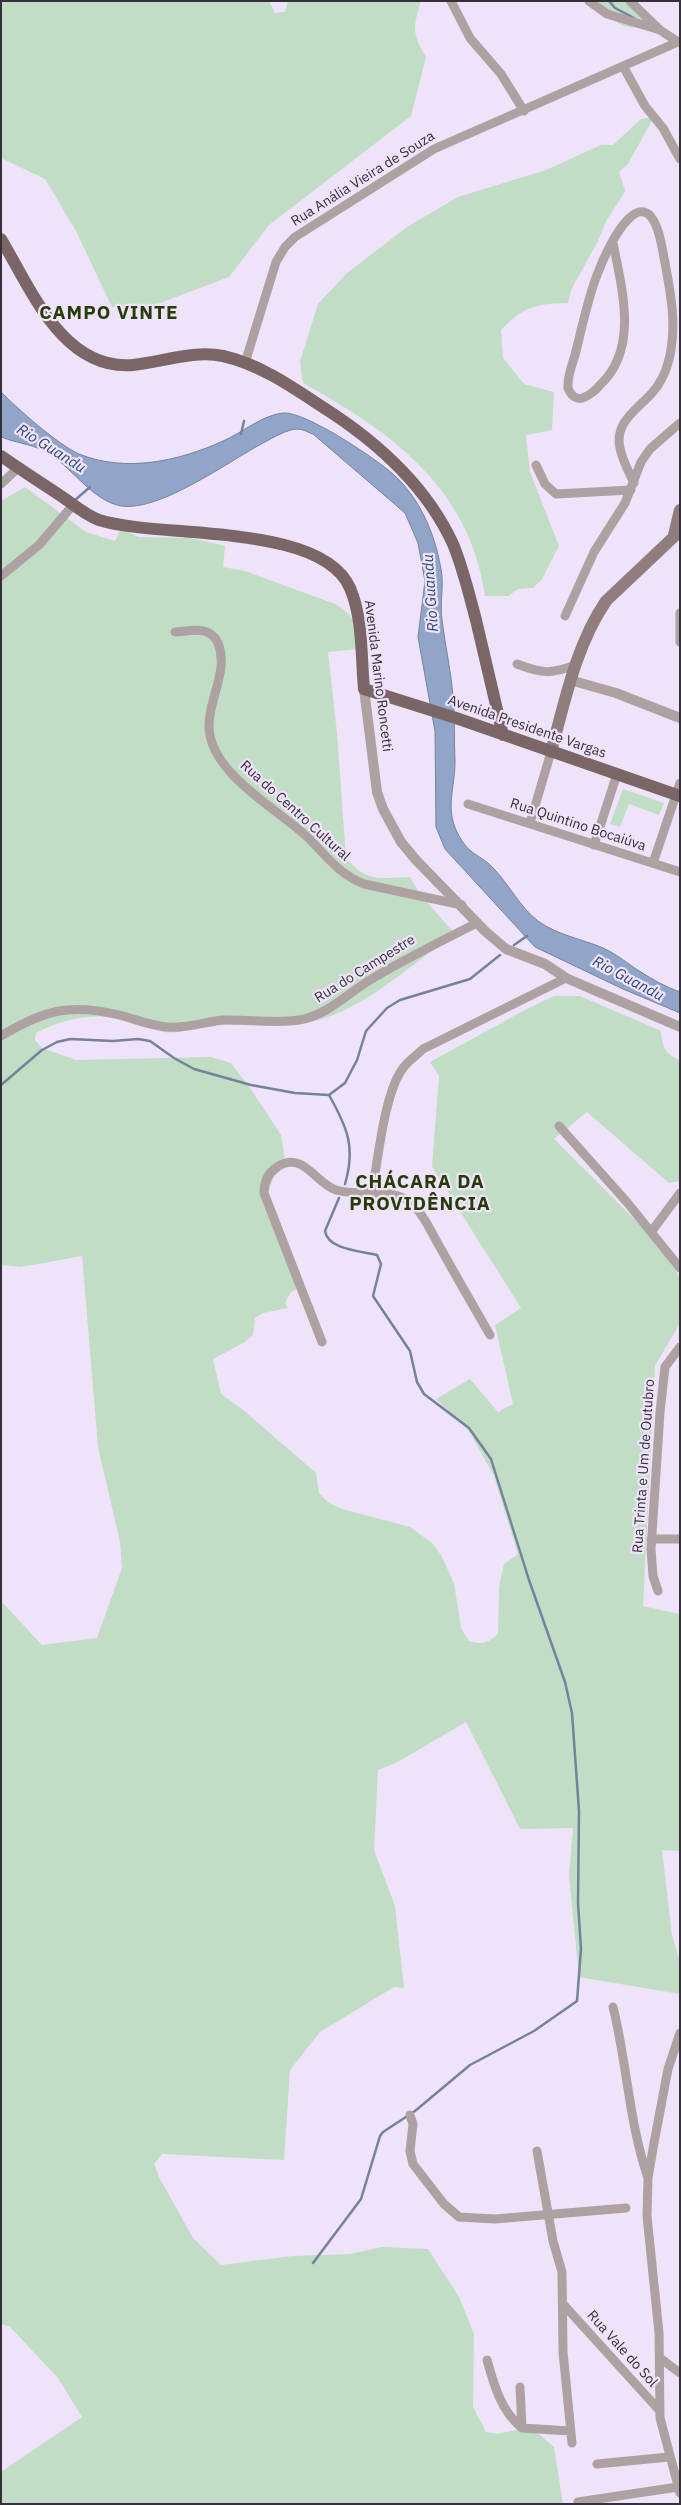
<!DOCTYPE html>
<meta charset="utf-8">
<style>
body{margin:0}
#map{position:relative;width:681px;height:2505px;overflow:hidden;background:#efe3fa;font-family:"IBM Plex Sans",sans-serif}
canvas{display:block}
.frame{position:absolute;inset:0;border:2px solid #342f38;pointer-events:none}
</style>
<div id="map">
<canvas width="681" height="2505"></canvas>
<div class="frame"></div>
</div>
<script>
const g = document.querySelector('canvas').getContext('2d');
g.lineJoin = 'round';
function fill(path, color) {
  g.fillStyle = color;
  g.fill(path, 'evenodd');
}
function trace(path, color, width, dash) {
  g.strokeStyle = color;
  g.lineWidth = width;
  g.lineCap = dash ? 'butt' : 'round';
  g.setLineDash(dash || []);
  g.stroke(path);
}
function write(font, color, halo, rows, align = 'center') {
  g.font = font + ' "IBM Plex Sans",sans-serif';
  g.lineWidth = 4.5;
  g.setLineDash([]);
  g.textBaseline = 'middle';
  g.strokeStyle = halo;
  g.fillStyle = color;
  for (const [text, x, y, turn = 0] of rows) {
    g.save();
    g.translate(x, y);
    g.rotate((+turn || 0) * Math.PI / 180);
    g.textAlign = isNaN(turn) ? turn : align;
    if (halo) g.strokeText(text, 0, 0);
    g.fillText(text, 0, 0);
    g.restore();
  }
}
fill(new Path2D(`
 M1 1H269L275 13 285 12 288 1H421C413 27 412 34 426 57L411 116 269 225 229 277 147 308 112 307 76 231 45 179 1 158Z
 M598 1H628L651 19 647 27C621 30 612 22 598 1Z
 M654 117 628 164 619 172 625 190 623 195 606 221 598 241 571 290 568 303C535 304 524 306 501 330L503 358 524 384 554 392 552 430 526 435 530 472 559 546 542 579 533 588 518 589 508 596H485C470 488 391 432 303 383L300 361 318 304 347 273 407 227 458 197 546 170 601 145H613L641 119Z
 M25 487 86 532 115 541 121 528 138 537 191 538 225 546 223 567 245 571 335 604C357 617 356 624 358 649L328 652 337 733 346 858C368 883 379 878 410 877L420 894 455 934C416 961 371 1003 325 1018 290 1029 248 1024 212 1025 195 1025 180 1035 164 1032 156 1030 150 1026 143 1023 107 1012 69 1015 36 1033L35 1040 42 1048 76 1060 211 1057 231 1063 252 1091 281 1135 286 1165 274 1177 267 1196 303 1286 291 1292 285 1303 288 1308 263 1313 255 1318 253 1335 245 1342 213 1359 221 1394 242 1409 316 1473 319 1493 329 1503 342 1509 410 1527 432 1543 441 1555 454 1583 461 1628 469 1641C482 1645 488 1643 498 1634L499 1587 504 1564 518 1554 494 1476 469 1431 436 1399 470 1379 498 1412 513 1404 495 1325 521 1308 432 1167 439 1076 430 1062 525 1010 554 996H580L661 1031C662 1047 665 1054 680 1060V1181L669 1183 587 1112 554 1139 647 1232 677 1272 680 1280V1323L655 1366 643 1606 679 1614 680 1851 662 1850 672 1935 680 1962V1994L579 1977 569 1876 573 1828 520 1829 466 1722 396 1763 378 1770 374 1850 395 1906 404 1988 394 1987 320 2032 290 2070 284 2160 162 2154 154 2164 159 2177 193 2238 221 2265 293 2256 350 2254 382 2247 428 2249 459 2297 474 2334 473 2407 486 2432 497 2434 531 2427 554 2447 563 2504H1V2472L82 2417 58 2378 10 2327 1 2324V1601L42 1645 97 1638 122 1568 120 1542 98 1447 82 1256 21 1267 1 1265V501Z
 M623 789 664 803 659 815 629 804 620 827 610 824Z`), '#c1ddc5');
const water = new Path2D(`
 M1 392C18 409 57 444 79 454 126 473 179 461 223 441 242 433 262 415 283 413 305 411 375 458 393 474 421 499 437 538 442 576 443 590 440 605 442 620 445 645 451 671 453 696 455 718 454 741 455 762 455 787 445 808 457 832 469 857 480 853 495 870 510 886 520 907 538 921 557 935 582 939 603 948 617 954 629 965 641 972 653 980 666 987 680 992V1013L623 989 535 947 445 849 436 827 435 731 418 637 425 581 418 543 405 513 313 434C309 433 303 429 298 429 287 429 273 438 263 443 229 461 160 512 121 506 92 500 75 471 51 455 35 444 19 444 1 437Z`);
fill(water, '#90a5c7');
trace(water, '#74829c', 1);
trace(new Path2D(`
 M609 1 615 8 634 18
 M241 434 244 421
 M75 500 90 487
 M514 945 527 936
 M1 1085 42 1050 57 1042 70 1039 113 1041 138 1039 150 1041 174 1058 194 1069 251 1085 295 1093 329 1095 345 1083 357 1060 366 1031 387 1008 400 1000 470 979 500 955
 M329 1095C347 1127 356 1147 345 1184
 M313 2263 361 2199 380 2136 383 2132 415 2111 470 2065 534 2031 577 2001 581 1949 578 1903 579 1811 572 1713 565 1682 529 1580 491 1459 469 1428 424 1394 417 1382 410 1351 373 1296 381 1264 377 1255C361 1251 328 1250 325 1231L339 1198`), '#74829c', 2.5);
trace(new Path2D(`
 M451 1 470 38 501 74 524 111
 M589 1 607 14 660 30
 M630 1 660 30 678 42
 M623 66 645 106 663 128 680 159
 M613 243C622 289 639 349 600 385 596 390 591 394 585 397 577 401 571 396 568 388 567 377 572 365 575 355 582 328 587 301 597 275 609 242 647 168 662 247 669 285 679 325 668 363 665 374 660 384 652 393 638 409 614 422 620 448 622 460 629 472 634 483
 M245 363 276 262 285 247 295 237 434 149 680 41
 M536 465 545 484 556 494 631 490
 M1 484 18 468
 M1 576 39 545 73 505
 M680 613V642
 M565 616 594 552 625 503 641 462 650 449 680 423
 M175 632C191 631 210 625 218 643 229 670 209 698 209 725 208 771 274 807 304 834 326 854 335 872 364 884L462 905
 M517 664C543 674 550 674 576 665
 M468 804 680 872
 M530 823 551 752
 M594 845 617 774
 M653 863 680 783
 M1 1036C44 1010 70 1003 119 1015 135 1019 151 1026 167 1027 186 1029 204 1022 223 1020 248 1019 274 1024 299 1020 326 1016 347 994 370 980 405 959 441 941 477 923
 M559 1126 626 1201 680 1268
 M372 1192C378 1160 384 1097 401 1071 406 1062 416 1056 423 1049L566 978
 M652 1231 680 1193
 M322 1342 264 1193C264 1182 268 1173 277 1167 303 1150 315 1183 336 1190 362 1198 394 1184 415 1207 426 1218 433 1236 441 1249 457 1278 474 1307 490 1335
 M651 1539H680
 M658 1591 653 1576 651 1549 660 1412 665 1367 680 1347
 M613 2007C627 2063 629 2123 648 2178
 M680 2033 668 2069 654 2143 648 2178 647 2216 659 2333 660 2418 680 2493
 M410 2115 413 2124 410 2151 413 2164 444 2204 459 2217 495 2219 626 2208
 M537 2151 553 2241 562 2272 563 2352 572 2443
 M563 2304 660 2411
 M660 2358 680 2373
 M487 2360C494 2385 501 2411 522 2428L570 2431
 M520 2387 522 2428
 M597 2464 669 2457
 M578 2502 678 2487`), '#ada1a1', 9);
trace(new Path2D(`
 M570 680 616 693 680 718
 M364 689 377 792 383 809 401 842 416 860 485 931 506 949 545 964 566 978 680 1027`), '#ada1a1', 10);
trace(new Path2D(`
 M674 535 680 510
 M551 752C565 701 576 645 606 601L680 531`), '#907e7f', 12);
trace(new Path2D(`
 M1 239C31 289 63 371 133 365 162 362 194 350 223 356 259 364 291 386 321 406 375 440 426 485 453 544 463 568 469 594 476 620 485 658 494 696 503 735
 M1 456C21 470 41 483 61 496 73 504 85 515 99 520 160 539 321 522 350 588 363 618 361 657 364 689L456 718 680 796`), '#7b6667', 12);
write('14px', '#342f38', '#efe3fa', [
 ["Rua Anália Vieira de Souza",363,179,-32],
 ["Avenida Marino Roncetti",378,676,83],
 ["Avenida Presidente Vargas",527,727,19],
 ["Rua do Centro Cultural",295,811,42],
 ["Rua Quintino Bocaiúva",578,825,18],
 ["Rua do Campestre",365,969,-32],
 ["Rua Trinta e Um de Outubro",644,1466,-86],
 ["Rua Vale do Sol",622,2349,48]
]);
write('italic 15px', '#2a4774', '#efe3fa', [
 ["Rio Guandu",51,449,32],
 ["Rio Guandu",431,593,-94],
 ["Rio Guandu",628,979,28]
]);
g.letterSpacing = '1px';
write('bold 19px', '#263b06', '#efe3fa', [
 ["CAMPO VINTE",109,314],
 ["CHÁCARA DA",420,1183],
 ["PROVIDÊNCIA",420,1205]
]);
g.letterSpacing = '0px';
</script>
